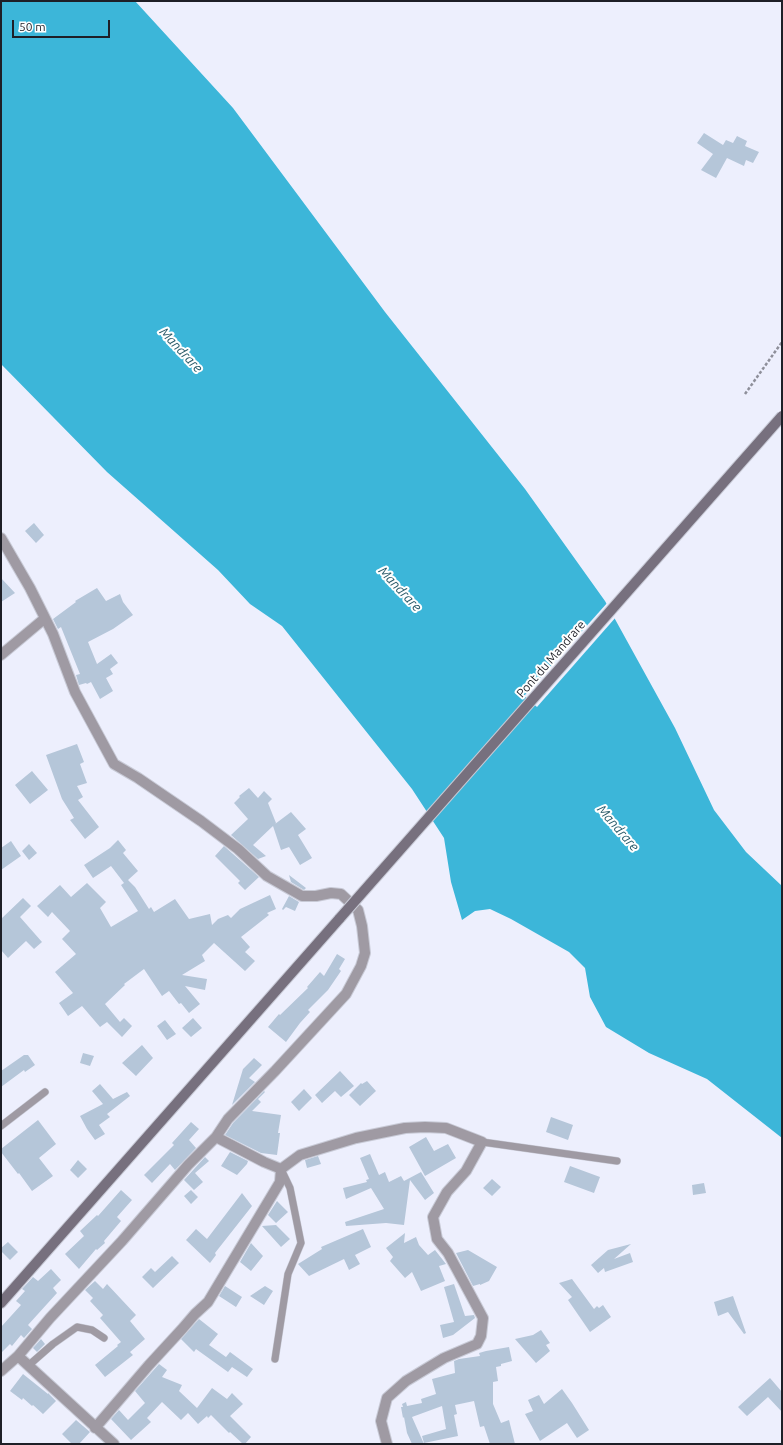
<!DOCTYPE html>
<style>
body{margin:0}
#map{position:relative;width:783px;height:1445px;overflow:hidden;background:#edeffd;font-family:Ubuntu,sans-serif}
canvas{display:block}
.frame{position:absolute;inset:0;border:2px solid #1e1f27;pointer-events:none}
.scale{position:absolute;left:12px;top:20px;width:98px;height:18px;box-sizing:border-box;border:2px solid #1e1f27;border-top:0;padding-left:5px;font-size:12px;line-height:14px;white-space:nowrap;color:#1e1f27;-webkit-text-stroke:3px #fff;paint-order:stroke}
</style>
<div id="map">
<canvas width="783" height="1445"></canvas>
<div class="frame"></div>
<div class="scale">50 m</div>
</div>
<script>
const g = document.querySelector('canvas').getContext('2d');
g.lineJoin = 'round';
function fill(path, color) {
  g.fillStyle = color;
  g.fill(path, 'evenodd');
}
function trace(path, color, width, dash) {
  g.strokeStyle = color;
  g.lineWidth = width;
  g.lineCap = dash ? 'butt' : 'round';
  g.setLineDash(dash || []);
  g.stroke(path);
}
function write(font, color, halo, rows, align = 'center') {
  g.font = font + ' Ubuntu,sans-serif';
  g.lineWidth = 4;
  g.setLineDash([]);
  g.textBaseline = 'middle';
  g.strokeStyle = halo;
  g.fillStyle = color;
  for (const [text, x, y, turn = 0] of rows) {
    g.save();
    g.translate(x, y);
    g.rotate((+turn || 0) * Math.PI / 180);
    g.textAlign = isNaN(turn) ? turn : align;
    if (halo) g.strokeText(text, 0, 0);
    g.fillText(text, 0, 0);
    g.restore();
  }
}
fill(new Path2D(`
 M1 1H135L233 108 385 312 525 489 605 601 675 728 714 810 746 852 782 886V1138L707 1079 649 1053 606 1027 590 997 585 968 569 952 511 919 490 909 475 911 462 920 451 882 444 838 412 789 282 626 250 604 218 570 107 472 1 364Z`), '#3cb6d9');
fill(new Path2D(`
 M608 602 616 617 537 707 524 696Z`), '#edeffd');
fill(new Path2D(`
 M704 133 723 145 726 140 733 143 737 136 747 141 745 146 759 152 753 163 746 160 744 166 727 158 716 178 701 170 713 154 697 143Z
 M34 523 44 535 36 543 25 531Z
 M1 578 15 593 1 602Z
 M97 588 106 601 120 594 123 602 133 615 113 629 88 642 97 664 111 654 118 663 110 669 113 674 106 678 113 691 100 699 91 682 87 684 86 683 79 685 76 675 80 674 61 627 58 629 53 619 76 602 75 601Z
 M77 744 84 762 80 764 87 783 77 786 83 797 78 800 99 827 85 839 70 820 74 818 62 799 46 755Z
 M32 771 48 790 30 804 15 785Z
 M249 788 258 798 264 791 272 799 268 803 276 823 275 824 291 812 306 829 298 835 312 858 300 865 289 847 281 850 273 826 253 845 266 856 258 859 231 835 248 819 234 803 240 797 239 796Z
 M118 840 126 850 123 853 138 871 128 880 135 887 149 909 151 907 154 912 175 899 189 919 210 914 212 925 218 919 228 915 231 918 240 909 270 895 276 909 267 913 269 915 241 937 250 947 245 952 255 961 245 971 214 943 202 955 205 961 182 975 207 979 205 990 185 986 200 1004 189 1013 181 1003 179 1004 169 991 162 996 144 969 124 984 125 985 105 1004 120 1022 124 1018 132 1026 122 1037 107 1022 100 1027 82 1006 68 1016 59 1003 73 993 55 972 76 954 62 939 70 931 52 912 48 917 37 906 60 885 71 897 87 883 106 902 100 908 111 927 138 911 121 885 124 883 111 866 93 878 84 865 110 848Z
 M11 841 21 856 1 870V848Z
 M29 844 37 853 29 860 22 851Z
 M224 846 259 877 245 890 238 883 240 881 215 856Z
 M289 875 306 888 304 890 291 882Z
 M289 896 299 902 295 911 286 907 283 910 282 909Z
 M23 898 31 906 20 917 42 942 34 949 26 941 8 958 1 950V919Z
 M337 954 345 959 339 969 341 971 328 990 308 1010 310 1012 300 1023 286 1042 268 1027 279 1014 280 1015 308 988 307 987 320 972 324 976Z
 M193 1018 202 1028 191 1037 182 1028Z
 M165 1020 176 1034 167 1040 157 1026Z
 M142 1045 153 1058 136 1076 122 1063Z
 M83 1053 94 1056 90 1066 80 1063Z
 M24 1055H28L35 1065 25 1072 24 1070 1 1087V1071Z
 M254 1058 262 1065 249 1078 255 1082 232 1105 243 1069Z
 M340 1071 354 1086 341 1097 335 1091 322 1103 315 1095Z
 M367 1081 376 1091 360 1106 349 1095 361 1083 362 1084Z
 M100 1084 113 1099 127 1092 130 1096 107 1114 110 1117 99 1125 105 1134 95 1140 87 1129 80 1116 103 1104 92 1091Z
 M304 1089 312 1098 299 1111 291 1102Z
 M264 1091 265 1092 258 1099 261 1102 252 1111 281 1115 278 1133H280L277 1155 261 1153 225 1135 233 1123Z
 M551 1117 573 1125 568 1140 546 1132Z
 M38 1120 56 1144 39 1158 53 1176 32 1191 19 1173 18 1174 1 1152V1149Z
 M191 1122 199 1129 189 1140 196 1148 175 1170 170 1164 152 1183 144 1175 174 1145 172 1143Z
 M426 1137 434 1151 448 1144 456 1158 425 1176 409 1147Z
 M230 1152 248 1161 247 1164 237 1175 221 1166Z
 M370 1154 379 1175 385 1172 389 1182 401 1176 404 1181 421 1172 434 1193 425 1200 410 1180 404 1225 386 1223 346 1226 345 1222 384 1209 371 1188 346 1199 343 1188 367 1182 366 1180 369 1179 360 1158Z
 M318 1156 321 1164 307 1168 305 1160Z
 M205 1157 209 1161 195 1173 203 1182 194 1190 184 1180Z
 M78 1160 87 1169 78 1178 70 1170Z
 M570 1166 600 1177 594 1193 564 1182Z
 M492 1179 501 1187 492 1196 483 1188Z
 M704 1183 706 1193 693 1195 692 1185Z
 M121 1190 132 1200 117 1217 121 1221 104 1241 105 1243 97 1250 96 1249 79 1269 65 1254 84 1236 80 1231 97 1215 98 1216Z
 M191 1190 198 1197 191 1204 184 1196Z
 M242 1193 252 1206 215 1253 216 1255 210 1263 186 1240 196 1229 207 1239Z
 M277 1201 288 1212 276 1223 268 1215Z
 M276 1225 290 1239 281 1247 262 1226Z
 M363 1229 371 1247 355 1255 360 1264 349 1270 344 1259 309 1276 298 1264 322 1249 321 1247Z
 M405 1233 404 1243 416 1237 419 1245 428 1255 435 1250 446 1264 439 1266 445 1281 421 1291 412 1272 405 1278 390 1261 393 1257 386 1248Z
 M8 1242 18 1252 10 1260 1 1251V1248Z
 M251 1243 263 1256 251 1271 240 1262Z
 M631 1244 614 1259 630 1253 633 1262 605 1272 604 1268 598 1273 591 1265 608 1250Z
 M468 1250 497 1267 489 1281 480 1285V1284L473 1286 456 1253Z
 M172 1256 179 1263 153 1288 142 1277 151 1268 155 1272Z
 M51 1269 61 1280 53 1288 57 1293 28 1325 32 1329 24 1338 21 1335 12 1346 10 1344 1 1353V1327L21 1305 16 1301 25 1291 22 1289 33 1277 38 1281Z
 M572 1279 594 1309 597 1306 599 1308 603 1305 611 1317 590 1332 568 1300 572 1297 559 1283Z
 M95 1281 103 1289 107 1284 136 1315 130 1321 145 1339 130 1352 133 1355 105 1377 95 1365 118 1346 117 1345 121 1342 100 1318 103 1315 90 1301 93 1298 85 1290Z
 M454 1284 465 1316 474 1315 475 1318 453 1335 443 1338 440 1325 454 1322 444 1287Z
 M225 1286 242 1297 236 1307 219 1296Z
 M265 1286 273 1291 264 1305 250 1296Z
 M733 1296 746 1333 744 1334 728 1312 718 1316 714 1302Z
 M199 1319 218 1334 209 1345 226 1357 230 1352 253 1369 247 1377 232 1367 228 1372 196 1349 194 1352 181 1339Z
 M541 1330 550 1343 546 1345 550 1351 536 1363 515 1339 533 1335Z
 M41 1339 45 1344 37 1352 33 1348Z
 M509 1347 512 1361 501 1364V1366L496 1367 498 1381 493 1382V1404L501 1423 509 1420 515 1444H490L484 1426 480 1427 474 1401 455 1405 457 1414 454 1415 458 1436 424 1443 422 1436 446 1429 442 1406 412 1417 424 1444H412L407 1433 404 1417 403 1418 401 1407H403L402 1404 406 1402 407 1406 422 1403 421 1399 436 1394 432 1379 455 1373 454 1361 459 1359 480 1356 479 1353 486 1351Z
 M159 1364 167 1370 162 1377 182 1385 179 1391 197 1408 212 1388 227 1399 232 1393 243 1404 230 1416 251 1437 245 1444H243L230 1432 229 1433 211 1415 208 1418 207 1416 198 1424 188 1413 181 1420 162 1402 147 1418 151 1422 131 1440 111 1419 119 1410 128 1420 145 1403 135 1391Z
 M23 1374 48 1394V1393L56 1401 43 1414 33 1405 32 1406 23 1398 22 1400 10 1391Z
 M770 1378 782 1392V1412L768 1397 747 1416 738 1407Z
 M562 1389 572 1403 589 1430 577 1438 567 1423 540 1441 525 1414 533 1411 528 1400 539 1395 544 1404Z
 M76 1420 90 1432 79 1444H72L62 1434Z`), '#b5c6d9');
const service = new Path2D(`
 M1 1126 45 1092
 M482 1142 617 1161
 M275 1359 288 1274 301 1243 290 1188 281 1169
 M29 1365 53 1344 77 1327 92 1330 104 1338`);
const minor = new Path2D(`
 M1 538 30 588 53 634 75 692 114 764 138 778 201 821 238 849 267 876 302 896H316L331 893 341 894 358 910 362 926 365 953 361 966 346 994 275 1071 228 1119 216 1137 188 1165 122 1241 50 1318 18 1356 1 1371
 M1 655 44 619
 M216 1137 264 1162 281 1169 300 1155 356 1138 405 1128 425 1127 446 1128 482 1142 466 1171 447 1192 433 1217 437 1239 448 1253 483 1318 481 1336 477 1344 444 1358 406 1381 387 1398 381 1421 387 1444
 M18 1356 114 1444
 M95 1428 149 1365 183 1328 195 1314 208 1302 280 1182 281 1169`);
const secondary = new Path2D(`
 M1 1303 340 918`);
trace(service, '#c8cad6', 8);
trace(minor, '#c8cad6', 12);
trace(secondary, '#c8cad6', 12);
trace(new Path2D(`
 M745 394 782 342`), '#8e8f9a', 2.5, [3, 2]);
trace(service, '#9f9aa3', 7);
trace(minor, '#9f9aa3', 10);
trace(secondary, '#77707e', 10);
const secondaryBridge = new Path2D(`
 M340 918 782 416`);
trace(secondaryBridge, '#c8cad6', 12, []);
trace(secondaryBridge, '#77707e', 10);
write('12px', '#1e1f27', '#fff', [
 ["Pont du Mandrare",551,659,-49]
]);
write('italic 13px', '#285968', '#fff', [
 ["Mandrare",181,350,47],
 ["Mandrare",400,589,47],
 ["Mandrare",618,828,49]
]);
</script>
